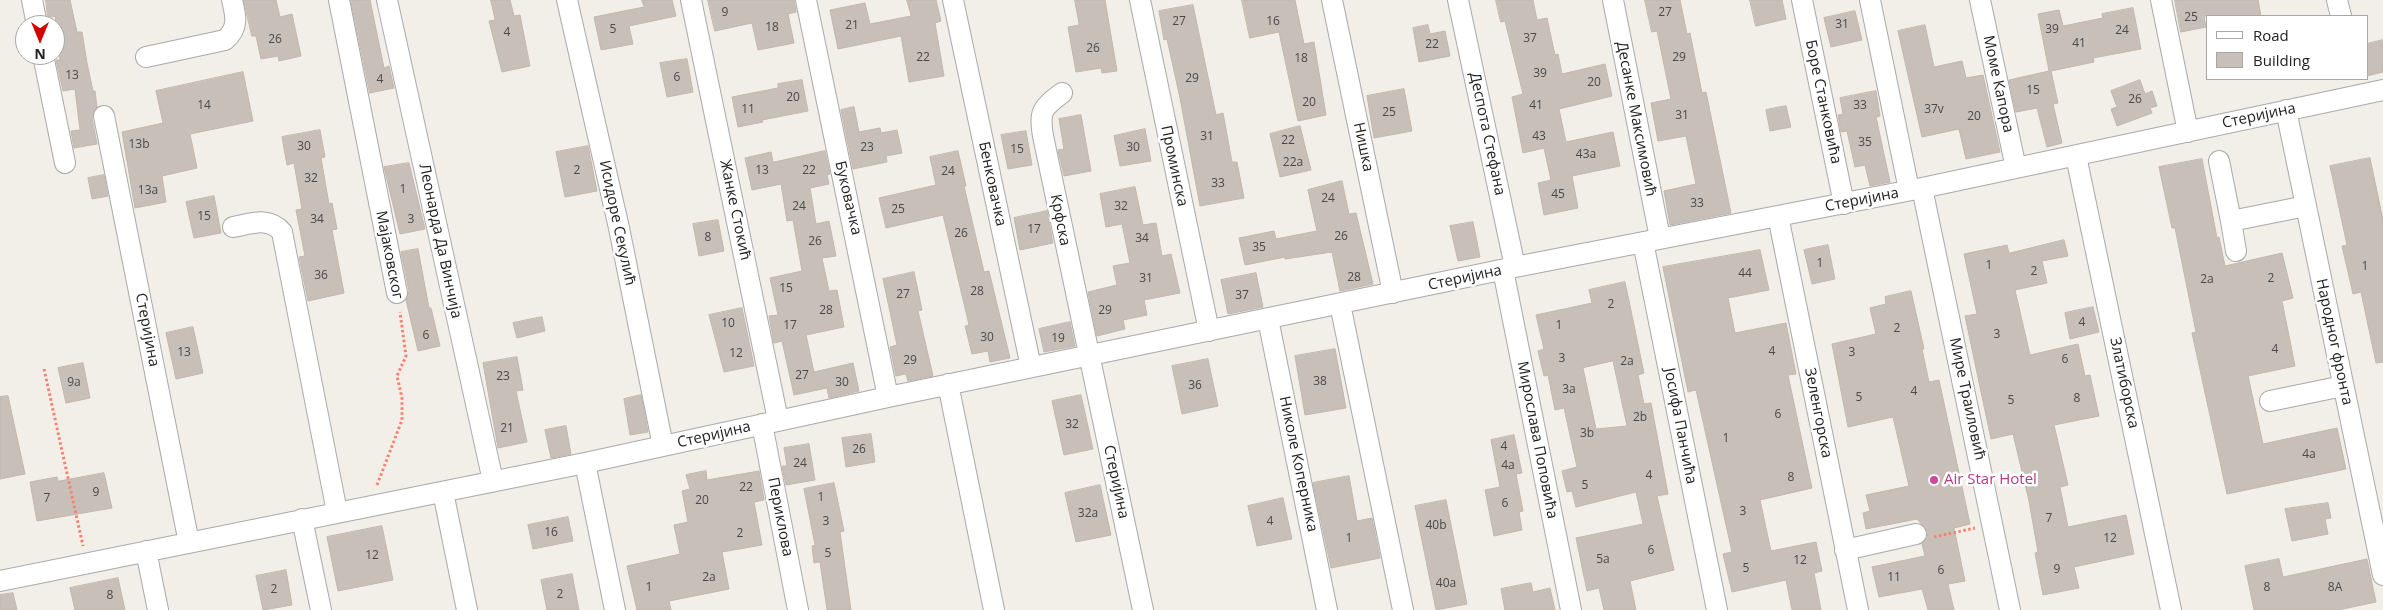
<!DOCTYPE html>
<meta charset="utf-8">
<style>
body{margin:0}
#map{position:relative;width:2383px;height:610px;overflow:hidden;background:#f2efe9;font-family:"Open Sans",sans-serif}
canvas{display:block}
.legend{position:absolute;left:2206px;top:15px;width:162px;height:65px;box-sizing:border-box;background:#fff;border:1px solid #a7a7a7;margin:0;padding:6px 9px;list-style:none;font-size:15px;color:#222}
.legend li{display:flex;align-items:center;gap:10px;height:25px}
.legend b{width:25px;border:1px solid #a7a7a7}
.north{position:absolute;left:15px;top:15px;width:50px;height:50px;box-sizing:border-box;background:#fff;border:1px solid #a7a7a7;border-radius:50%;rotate:180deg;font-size:14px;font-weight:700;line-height:20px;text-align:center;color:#222}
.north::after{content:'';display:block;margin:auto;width:18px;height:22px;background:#d40000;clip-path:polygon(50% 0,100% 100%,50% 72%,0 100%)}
</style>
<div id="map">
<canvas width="2383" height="610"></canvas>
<ul class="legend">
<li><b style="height:6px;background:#fff"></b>Road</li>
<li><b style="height:14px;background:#c7bfb8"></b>Building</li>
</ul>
<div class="north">N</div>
</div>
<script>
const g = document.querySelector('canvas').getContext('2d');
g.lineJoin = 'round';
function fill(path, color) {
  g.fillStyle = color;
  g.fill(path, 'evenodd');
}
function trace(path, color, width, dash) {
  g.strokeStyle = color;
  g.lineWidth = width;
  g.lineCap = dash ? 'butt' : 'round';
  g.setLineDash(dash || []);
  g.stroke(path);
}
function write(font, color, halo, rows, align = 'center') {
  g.font = font + ' "Open Sans",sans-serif';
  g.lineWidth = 5;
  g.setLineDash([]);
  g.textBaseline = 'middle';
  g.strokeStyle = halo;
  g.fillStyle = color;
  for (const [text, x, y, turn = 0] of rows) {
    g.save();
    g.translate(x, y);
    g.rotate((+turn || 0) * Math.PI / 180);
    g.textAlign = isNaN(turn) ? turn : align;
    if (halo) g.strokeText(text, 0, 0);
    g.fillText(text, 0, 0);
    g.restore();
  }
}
const building = new Path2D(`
 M46 0H70L77 32H82L87 63 93 91H95L97 107 92 118 97 144 74 148 71 131 80 130 75 89 63 91 56 60H60L55 16 48 18Z
 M244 0H276L280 17 292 14 301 56 279 61 278 56 261 59 256 36H252Z
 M351 0H370L384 68 389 66 394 88 370 93Z
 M491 0H510L514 16 520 15 530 66 502 72 489 21 495 20Z
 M642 0H672L676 16 629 26 633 44 601 50 594 17 644 7Z
 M708 0H794L796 12 788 14 794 43 758 50 752 23 715 31Z
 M907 0H936L941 21 935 23 944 76 909 82 901 36 838 49 830 10 865 3 870 24 911 16Z
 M1075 0H1105L1117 71 1102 73 1101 68 1076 72 1068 27 1079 25Z
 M1242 0H1295L1304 44 1314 42 1326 115 1298 121 1279 32 1250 38Z
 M1496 0H1533L1537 20 1547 18 1555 55 1558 54 1562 74 1605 64 1612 96 1559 109 1566 142 1613 132 1620 166 1572 176 1578 208 1544 215 1538 183 1551 180 1544 148 1523 153 1512 97 1523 94 1505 21 1501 22Z
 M1645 0H1680L1687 34 1690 33 1702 93 1706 92 1731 213 1670 225 1664 191 1696 184 1686 136 1658 141 1651 103 1671 99 1657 31 1652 32Z
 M1750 0H1782L1786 19 1756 26Z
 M2175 0H2258L2261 16H2204L2206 27 2181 32Z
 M1193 5 1216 115 1223 113 1232 162H1237L1244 198 1200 206 1180 98 1167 39 1164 40 1159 11Z
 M2133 8 2141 49 2093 58 2094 62 2051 71 2058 103 2053 104 2062 143 2047 147 2037 108 2016 112 2009 80 2049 71 2038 14 2059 10 2063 26 2103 18 2102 14Z
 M1855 11 1862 40 1831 47 1824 18Z
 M1428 25 1430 34 1445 31 1450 56 1419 62 1413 28Z
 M1925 25 1934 67 1962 61 1966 78 1983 75 2000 152 1966 159 1959 129 1922 137 1898 31Z
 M2383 40V72L2367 76V44Z
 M687 59 693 92 667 97 660 63Z
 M243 72 253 121 190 134 197 168 162 176 166 202 135 208 122 132 163 123 156 91Z
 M802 80 808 111 762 120 763 122 738 127 732 97 778 88V84Z
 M2140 80 2145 94 2152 91 2157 106 2150 108 2152 113 2117 126 2111 109 2117 107 2111 91Z
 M1404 89 1412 131 1374 138 1367 96Z
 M1876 91 1880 116 1876 117 1890 182 1870 186 1865 165 1855 167 1847 131 1841 132 1838 115 1843 114 1840 98Z
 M1786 106 1791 127 1770 131 1766 110Z
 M854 107 859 132 880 128 881 133 897 130 902 153 886 156 887 162 853 169 841 110Z
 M1081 115 1091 171 1064 176 1058 150 1064 149 1059 119Z
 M1300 126 1311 170 1280 177 1270 134Z
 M1145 129 1151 161 1120 166 1114 136Z
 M320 130 325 157 321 158 329 204 332 203 337 229 332 230 344 293 308 301 299 257 305 256 296 210 302 209 294 163 287 165 282 137Z
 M1026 131 1032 165 1008 169 1001 135Z
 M588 146 597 191 565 197 556 152Z
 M825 151 830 174 827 175 829 184 810 188 816 224 829 221 836 256 822 258 829 291 837 290 844 327 806 335 814 372 853 363 859 391 829 398 827 388 794 395 782 341 774 343 769 316 778 315 770 278 802 271 793 220 787 221 781 184 752 190 745 158 771 152 773 162Z
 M958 151 966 186H964L984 272 989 271 1010 358 990 362 988 351 972 354 965 326 969 325 943 215 886 228 879 198 936 185 930 157Z
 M2370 158 2383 220V362L2376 363 2361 292 2353 294 2342 246 2347 245 2330 166Z
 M2202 159 2217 238 2219 237 2225 266 2282 253 2293 298 2282 301 2295 366 2248 376 2263 444 2337 428 2346 469 2227 494 2192 333 2196 332 2175 228H2172L2159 167Z
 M409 163 425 229 400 234 384 167Z
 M104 175 108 196 92 199 88 178Z
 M1342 181 1349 214 1356 213 1373 284 1340 291 1332 252 1285 259V257L1245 265 1239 238 1274 231 1276 239 1317 231 1308 190Z
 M1135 187 1143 225 1156 223 1162 256 1171 254 1180 293 1144 300 1147 315 1123 320 1125 329 1097 336 1088 292 1117 285 1113 266 1130 263 1122 224 1106 227 1100 194Z
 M214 196 221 233 194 238 186 202Z
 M1047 211 1053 243 1020 250 1014 218Z
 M718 220 724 251 699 256 693 224Z
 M1473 222 1480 257 1458 261 1450 226Z
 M2064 240 2068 256 2042 261 2047 283 2015 290 2030 355 2078 344 2085 376 2090 375 2099 416 2054 425 2068 485 2060 487 2068 527 2126 515 2134 554 2074 567 2079 588 2043 595 2035 553 2038 552 2029 501 2013 434 1991 439 1965 316 1977 314 1964 254 2007 245 2009 253Z
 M1828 245 1835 279 1812 284 1804 250Z
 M418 249 429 308H431L440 346 418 351 406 300 409 291 401 252Z
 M1760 250 1769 290 1728 298 1735 333 1786 323 1796 374 1788 375 1812 488 1760 500 1771 551 1816 542 1822 571 1814 573 1821 610H1792L1786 580 1732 592 1723 554 1732 552 1696 390 1688 392 1663 267Z
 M914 272 922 310 918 311 933 376 908 381 906 374 896 376 890 347 897 345 883 279Z
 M1256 273 1263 307 1228 314 1221 280Z
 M1625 282 1644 373 1638 375 1644 404 1651 403 1668 494 1657 496 1674 570 1630 581 1636 610H1604L1599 588 1587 591 1576 538 1643 524 1636 492 1576 507 1572 491 1567 492 1562 471 1577 467 1564 408 1555 410 1548 375 1544 376 1538 351 1544 349 1536 315 1592 303 1589 290ZM1613 361 1627 426 1596 429 1583 368Z
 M1911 291 1924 349H1922L1929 382 1939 380 1970 524 1954 528 1965 581 1948 584 1954 610H1928L1922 589 1879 597 1872 567 1925 556 1922 544 1927 538 1928 532 1917 519 1866 529 1863 513 1870 511 1866 495 1909 486 1893 417 1848 427 1832 344 1876 334 1870 308 1886 304 1885 297Z
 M2093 307 2099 332 2070 339 2065 313Z
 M742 308 754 366 724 372 709 315Z
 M542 317 545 331 517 338 513 323Z
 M1070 322 1075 346 1044 352 1039 329Z
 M193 327 203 373 176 379 166 333Z
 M1335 349 1346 408 1305 415 1295 356Z
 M517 357 523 390 516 391 527 442 498 448 483 363Z
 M1208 359 1218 406 1182 414 1172 366Z
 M83 363 90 398 66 403 58 368Z
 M641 395 648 432 630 435 624 399Z
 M1081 395 1093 449 1064 455 1052 401Z
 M8 396 25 474 0 479V397Z
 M566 426 571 454 551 458 545 430Z
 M871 434 875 462 846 467 842 438Z
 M1514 435 1522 473 1516 474 1523 511 1519 512 1522 530 1494 536 1485 490 1500 487 1491 440Z
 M809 444 815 480 786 485 782 466H787L784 448Z
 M706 471 707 480 759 471 764 500 754 502 762 545 722 552 729 589 669 601 671 610H637L627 566 680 554 674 525 688 522 682 491 690 489 686 475Z
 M104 473 112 508 37 521 30 482 57 477 58 481Z
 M1349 476 1357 521 1372 518 1380 558 1331 568 1313 483Z
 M834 483 844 531 840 532 851 610H827L820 562 814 563 812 546 815 545 804 489Z
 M1100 485 1111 535 1076 542 1065 493Z
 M1283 498 1292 539 1257 546 1248 506Z
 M1446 500 1467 604 1436 610 1415 506Z
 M2328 503 2331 518 2325 519 2328 534 2292 541 2285 509Z
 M568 517 573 541 533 549 528 525Z
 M382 526 393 580 338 591 327 537Z
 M2279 559 2283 577 2367 559 2376 602 2338 610H2254L2245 566Z
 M286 570 292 605 263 610 256 576Z
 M572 574 579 610H547L541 580Z
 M118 578 125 610H75L70 588Z
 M1531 583 1533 592 1550 588 1555 610H1505L1501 589Z
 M13 593 17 610H0V595Z`);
fill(building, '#c7bfb8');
trace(building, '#c4b6ab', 1);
const minor = new Path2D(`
 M32 0 37 25
 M339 0 397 293
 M387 0 493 481
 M567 0 619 228 663 446
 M691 0 778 420
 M806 0 888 397
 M953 0 1031 367
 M1140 0 1209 331
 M1332 0 1393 293
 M1458 0 1515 267
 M1613 0 1660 238
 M1802 0 1844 204
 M1870 0 1909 190
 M1980 0 2016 168
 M2161 0 2188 132
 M2337 0 2341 16
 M43 55 65 163
 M146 57 225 40C239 28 236 16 232 0
 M1062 93C1042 108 1039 111 1043 136L1143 610
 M2286 110 2383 575
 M104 116 189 543
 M2076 156 2171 610
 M2219 161 2231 221
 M1922 188 2010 610
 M1778 216 1858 610
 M233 227C250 224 269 216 282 232L337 512
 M1643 242 1717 610
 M2236 251 2231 221 2306 206
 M1503 270 1571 610
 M1340 304 1403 610
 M1268 319 1327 610
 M948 384 994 610
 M2270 401 2343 386
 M762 424 798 610
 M585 463 615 610
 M443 492 467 610
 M302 519 321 610
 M1845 550 1916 534
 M146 551 158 610
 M0 581 585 463 888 397 1515 267 1922 188 2383 90`);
trace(minor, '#a9a9a9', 22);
trace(new Path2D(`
 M44 369 83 546
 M377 485 402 420V398L397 376 406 356 400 312
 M1934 537 1975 528`), '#fa8072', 3, [2.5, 2.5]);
trace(minor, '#fff', 20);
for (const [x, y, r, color] of [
 [1934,480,5,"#d1479c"]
]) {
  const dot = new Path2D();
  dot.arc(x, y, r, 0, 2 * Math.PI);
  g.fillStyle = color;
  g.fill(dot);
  trace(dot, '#fff', 2);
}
write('12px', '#4b4948', null, [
 ["9",725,13],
 ["27",1665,13],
 ["25",2191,18],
 ["27",1179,22],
 ["16",1273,22],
 ["31",1842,25],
 ["21",852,26],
 ["18",772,28],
 ["5",613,30],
 ["39",2052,30],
 ["24",2122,31],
 ["4",507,33],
 ["37",1530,39],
 ["26",275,40],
 ["41",2079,44],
 ["22",1432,45],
 ["26",1093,49],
 ["22",923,58],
 ["29",1679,58],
 ["18",1301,59],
 ["39",1540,74],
 ["13",72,76],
 ["6",677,78],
 ["29",1192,79],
 ["4",380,80],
 ["20",1594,83],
 ["15",2033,91],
 ["20",793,98],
 ["26",2135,100],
 ["20",1309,103],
 ["14",204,106],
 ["41",1536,106],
 ["33",1860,106],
 ["11",748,110],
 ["37v",1934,110],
 ["25",1389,113],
 ["31",1682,116],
 ["20",1974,117],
 ["31",1207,137],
 ["43",1539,137],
 ["22",1288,141],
 ["35",1865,143],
 ["13b",139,145],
 ["30",304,147],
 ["23",867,148],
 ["30",1133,148],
 ["15",1017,150],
 ["43a",1586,155],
 ["22a",1293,163],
 ["2",577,171],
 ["13",762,171],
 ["22",809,171],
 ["24",948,172],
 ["32",311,179],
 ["33",1218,184],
 ["1",403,190],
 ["13a",148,191],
 ["45",1558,195],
 ["24",1328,199],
 ["33",1697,204],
 ["24",799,207],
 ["32",1121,207],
 ["25",898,210],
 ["15",204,217],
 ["34",317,220],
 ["3",411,220],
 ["17",1034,230],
 ["26",961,234],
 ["26",1341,237],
 ["8",708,238],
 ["34",1142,239],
 ["26",815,242],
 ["35",1259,248],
 ["1",1820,264],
 ["1",1989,266],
 ["1",2365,267],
 ["2",2034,272],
 ["44",1745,274],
 ["36",321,276],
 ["28",1354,278],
 ["31",1146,279],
 ["2",2271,279],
 ["2a",2207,280],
 ["15",786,289],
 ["28",977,292],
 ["27",903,295],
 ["37",1242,296],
 ["2",1611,305],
 ["28",826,311],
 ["29",1105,311],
 ["4",2082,323],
 ["10",728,324],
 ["17",790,326],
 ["1",1559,326],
 ["2",1897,329],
 ["3",1997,335],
 ["6",426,336],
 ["30",987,338],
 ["19",1058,339],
 ["4",2275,350],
 ["4",1772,352],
 ["13",184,353],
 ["3",1852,353],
 ["12",736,354],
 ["3",1562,359],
 ["6",2065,360],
 ["29",910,361],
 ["2a",1627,362],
 ["27",802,376],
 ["23",503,377],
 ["38",1320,382],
 ["9a",74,383],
 ["30",842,383],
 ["36",1195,386],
 ["3a",1569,390],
 ["4",1914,392],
 ["5",1859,398],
 ["8",2077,399],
 ["5",2011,401],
 ["6",1778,415],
 ["2b",1640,418],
 ["32",1072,425],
 ["21",507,429],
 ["3b",1587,434],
 ["1",1726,439],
 ["4",1504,447],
 ["26",859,450],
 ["4a",2309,455],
 ["24",800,464],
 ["4a",1508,466],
 ["4",1649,476],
 ["8",1791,478],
 ["5",1585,486],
 ["22",746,488],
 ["9",96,493],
 ["1",821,498],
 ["7",47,499],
 ["20",702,501],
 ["6",1505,504],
 ["3",1743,512],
 ["32a",1088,514],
 ["7",2049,519],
 ["3",826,522],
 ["4",1270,522],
 ["40b",1436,526],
 ["16",551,533],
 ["2",740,534],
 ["1",1349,539],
 ["12",2110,539],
 ["6",1651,551],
 ["5",828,554],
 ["12",372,556],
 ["5a",1603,560],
 ["12",1800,561],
 ["5",1746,569],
 ["9",2057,570],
 ["6",1941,571],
 ["2a",709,578],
 ["11",1894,578],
 ["40a",1446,584],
 ["1",649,588],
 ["8",2267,588],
 ["8A",2335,588],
 ["2",274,590],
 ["2",560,595],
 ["8",110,596]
]);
write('15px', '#222', '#fff', [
 ["Моме Капора",1998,84,78],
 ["Боре Станковића",1823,102,78],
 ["Стеријина",2259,116,-12],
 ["Десанке Максимовић",1636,119,79],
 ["Деспота Стефана",1487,134,78],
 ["Нишка",1363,147,78],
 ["Проминска",1174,166,78],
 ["Бенковачка",992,184,78],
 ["Буковачка",848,198,77],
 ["Стеријина",1862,200,-11],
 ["Жанке Стокић",735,210,78],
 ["Крфска",1060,220,79],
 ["Исидоре Секулић",617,223,78],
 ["Леонарда Да Винчија",440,241,78],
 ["Мајаковског",389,255,79],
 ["Стеријина",1465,278,-12],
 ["Стеријина",147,330,79],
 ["Народног фронта",2334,342,78],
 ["Златиборска",2124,383,78],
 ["Мире Траиловић",1967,399,78],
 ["Зеленгорска",1818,413,79],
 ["Јосифа Панчића",1680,426,79],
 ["Стеријина",714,435,-13],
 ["Мирослава Поповића",1537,440,79],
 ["Николе Коперника",1298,464,78],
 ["Стеријина",1116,482,78],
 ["Периклова",780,517,79]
]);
write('15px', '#b23c85', '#fff', [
 ["Air Star Hotel",1944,480]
], 'left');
</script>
